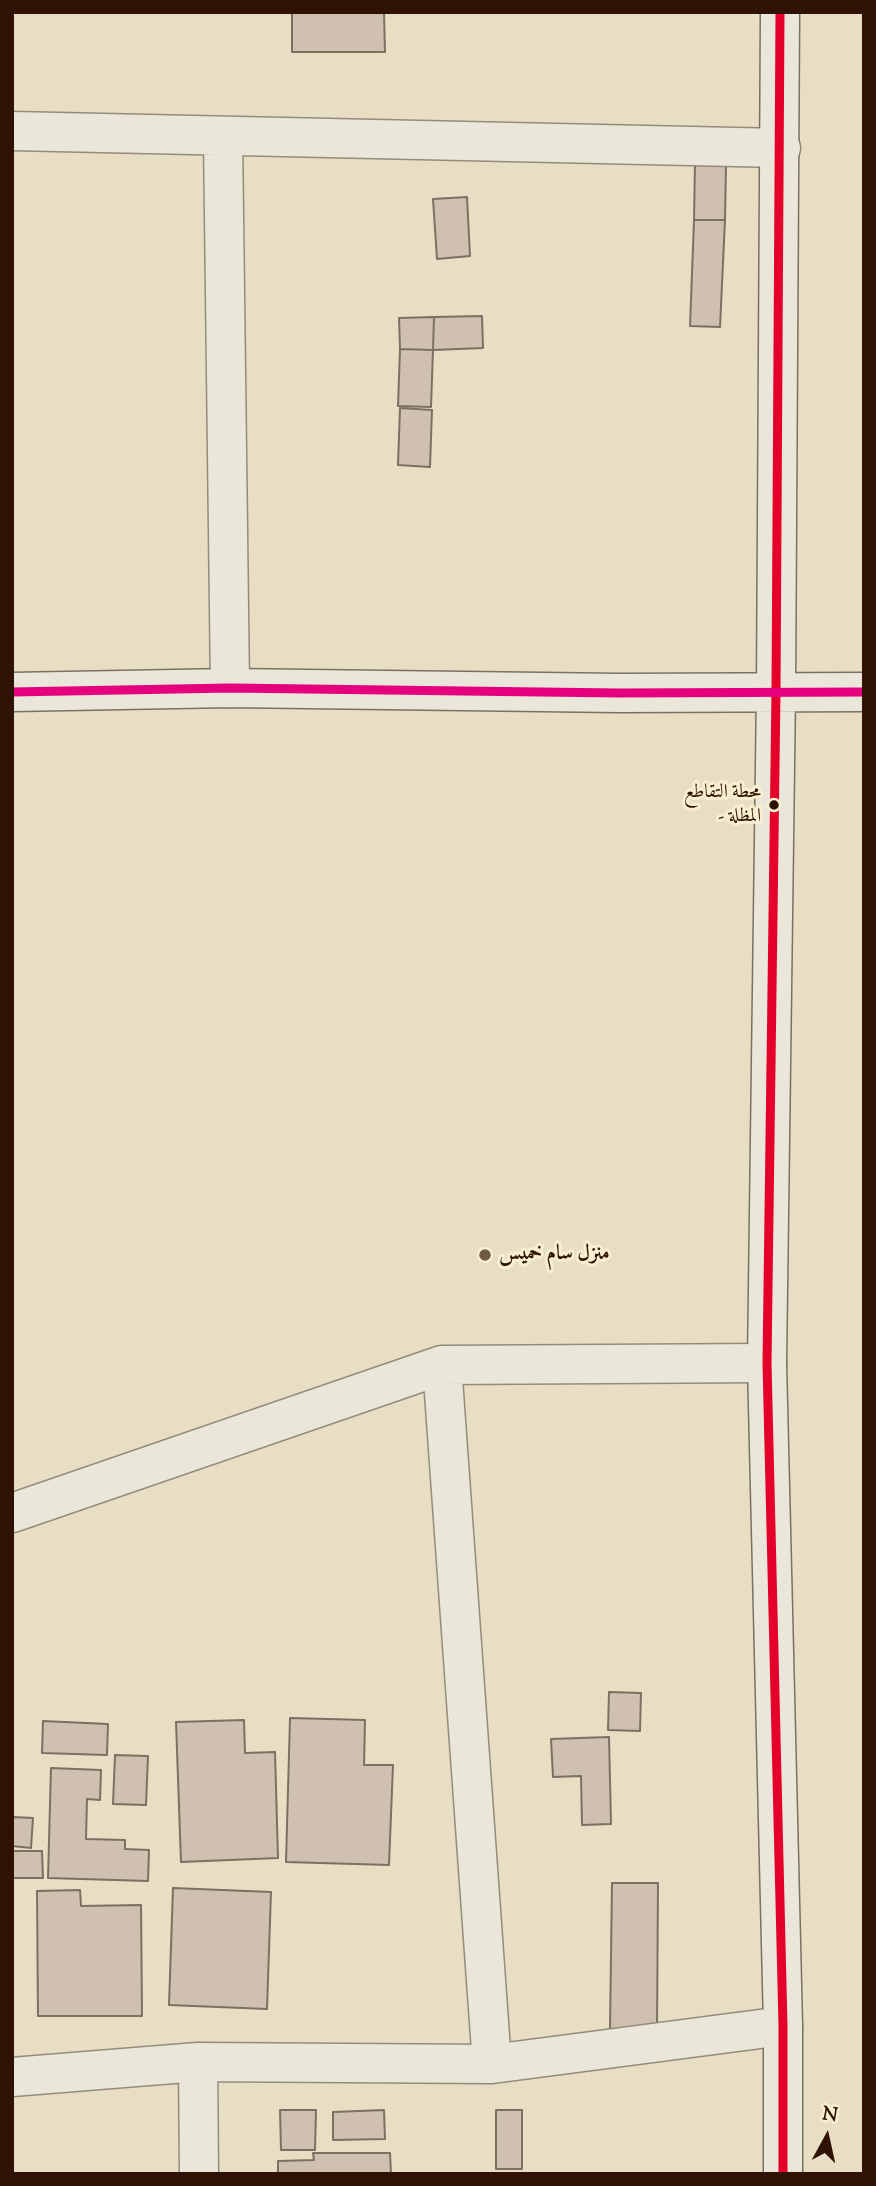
<!DOCTYPE html>
<meta charset="utf-8">
<style>
body{margin:0}
#map{position:relative;width:876px;height:2186px;overflow:hidden;background:#e7dec4;font-family:"Sorts Mill Goudy",serif}
canvas{display:block}
.frame{position:absolute;inset:0;border:14px solid #2f1203;pointer-events:none}
.north{position:absolute;left:792px;top:2102px;width:70px;height:70px;-webkit-text-stroke:5px #f8efd0;paint-order:stroke;rotate:8deg;font-size:19px;font-weight:700;line-height:28px;text-align:center;color:#2f1203}
.north::after{content:'';display:block;margin:auto;width:24px;height:32px;background:#2f1203;clip-path:polygon(50% 0,100% 100%,50% 72%,0 100%)}
</style>
<div id="map">
<canvas width="876" height="2186"></canvas>
<div class="frame"></div>
<div class="north">N</div>
</div>
<script>
const g = document.querySelector('canvas').getContext('2d');
g.lineJoin = 'round';
function fill(path, color) {
  g.fillStyle = color;
  g.fill(path, 'evenodd');
}
function trace(path, color, width, dash) {
  g.strokeStyle = color;
  g.lineWidth = width;
  g.lineCap = dash ? 'butt' : 'round';
  g.setLineDash(dash || []);
  g.stroke(path);
}
function write(font, color, halo, rows, align = 'center') {
  g.font = font + ' "Sorts Mill Goudy",Amiri,serif';
  g.lineWidth = 6;
  g.setLineDash([]);
  g.textBaseline = 'middle';
  g.strokeStyle = halo;
  g.fillStyle = color;
  for (const [text, x, y, turn = 0] of rows) {
    g.save();
    g.translate(x, y);
    g.rotate((+turn || 0) * Math.PI / 180);
    g.textAlign = isNaN(turn) ? turn : align;
    if (halo) g.strokeText(text, 0, 0);
    g.fillText(text, 0, 0);
    g.restore();
  }
}
const building = new Path2D(`
 M292 12H384L385 52H292Z
 M695 163 726 164 725 220H694Z
 M467 197 470 256 437 259 433 199Z
 M694 220H725L720 327 690 326Z
 M482 316 483 348 433 350 434 317Z
 M434 317 433 350 400 349 399 318Z
 M400 349 433 350 431 407 398 406Z
 M400 408 432 410 430 467 398 465Z
 M609 1692 641 1693 640 1731 608 1730Z
 M290 1718 365 1720 364 1765H393L389 1865 286 1862Z
 M244 1720 245 1753 275 1752 278 1858 181 1862 176 1722Z
 M43 1721 108 1724 107 1755 42 1753Z
 M609 1737 611 1824 582 1825 581 1776 553 1777 551 1739Z
 M115 1755 148 1756 146 1805 113 1804Z
 M51 1768 101 1770 100 1800 87 1799 86 1839 125 1840V1849L149 1850 148 1881 48 1878Z
 M12 1817 33 1818 31 1848 12 1846Z
 M13 1851H42L43 1878H13Z
 M612 1883H658L657 2030 610 2029Z
 M173 1888 271 1892 267 2009 169 2005Z
 M80 1890 81 1906 141 1905 142 2016H38L37 1891Z
 M280 2110H316L315 2150H281Z
 M384 2110 385 2139 333 2140V2112Z
 M496 2110H522V2169H496Z
 M313 2153H390L391 2174H278V2161L314 2160Z`);
fill(building, '#d0c0b0');
trace(building, '#7a7162', 2);
const street = new Path2D(`
 M12 131 781 148
 M223 136 230 688
 M442 1365 492 2064
 M12 1513 442 1365 767 1363
 M198 2062 199 2174
 M12 2077 198 2062 492 2064 783 2026`);
const secondary = new Path2D(`
 M780 12 776 691 767 1363 783 2026V2174
 M12 692 230 688 619 693 864 692`);
trace(street, '#948c7b', 41);
trace(secondary, '#7a7162', 41);
trace(street, '#eae6d9', 38);
trace(secondary, '#eae6d9', 38);
trace(new Path2D(`
 M780 12 776 691 767 1363 783 2026V2174`), '#e4002b', 9);
trace(new Path2D(`
 M12 692 230 688 619 693 864 692`), '#e5007d', 9);
for (const [x, y, r, color] of [
 [774,805,6,"#2f1203"],
 [485,1255,7,"#6f5947"]
]) {
  const dot = new Path2D();
  dot.arc(x, y, r, 0, 2 * Math.PI);
  g.fillStyle = color;
  g.fill(dot);
  trace(dot, '#f8efd0', 2.5);
}
write('19px', '#2f1203', '#f8efd0', [
 ["محطة التقاطع",761,794],
 ["- المظلة",761,818]
], 'right');
write('bold 21px', '#2f1203', '#f8efd0', [
 ["منزل سام خميس",499,1255]
], 'left');
</script>
